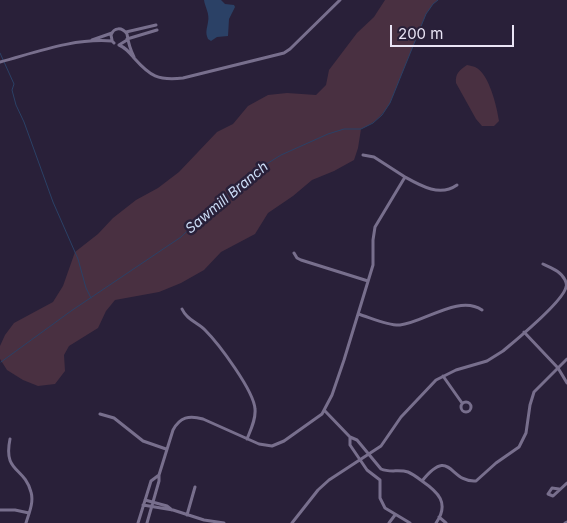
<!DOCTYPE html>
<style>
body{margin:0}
#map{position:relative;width:567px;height:523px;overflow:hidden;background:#292039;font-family:Inter,sans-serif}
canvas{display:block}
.scale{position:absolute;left:390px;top:25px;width:124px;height:22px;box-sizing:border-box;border:2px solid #e9e4f5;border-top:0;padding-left:6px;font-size:15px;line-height:18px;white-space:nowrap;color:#e9e4f5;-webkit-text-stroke:4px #292039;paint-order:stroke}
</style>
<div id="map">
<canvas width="567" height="523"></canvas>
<div class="scale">200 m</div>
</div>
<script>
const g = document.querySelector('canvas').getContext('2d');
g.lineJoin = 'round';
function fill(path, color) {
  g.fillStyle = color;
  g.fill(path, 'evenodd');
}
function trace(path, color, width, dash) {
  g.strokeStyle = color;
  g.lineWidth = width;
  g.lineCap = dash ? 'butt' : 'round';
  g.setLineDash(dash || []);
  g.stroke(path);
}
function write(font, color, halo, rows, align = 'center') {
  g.font = font + ' Inter,sans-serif';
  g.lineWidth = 5;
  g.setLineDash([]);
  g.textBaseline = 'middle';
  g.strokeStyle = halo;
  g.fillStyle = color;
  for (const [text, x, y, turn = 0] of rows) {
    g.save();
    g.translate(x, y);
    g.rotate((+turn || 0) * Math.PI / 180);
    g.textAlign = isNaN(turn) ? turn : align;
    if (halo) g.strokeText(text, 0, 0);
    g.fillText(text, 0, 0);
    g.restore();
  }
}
fill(new Path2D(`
 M385 0H438L433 4 426 14 390 103C381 117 376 122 361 129L358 148 354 160 334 171 312 180 293 196 268 213 255 234 221 252 204 270 181 283 159 292 115 300 106 311 98 328 69 346 64 355 65 371 55 384 38 386 23 380 7 370 0 359V346L5 335 14 323 53 302 63 286 75 252 98 234 113 218 136 200 158 188 179 172 217 132 233 124 248 106 268 95 287 93 316 95 326 85 329 70 357 33 374 17Z
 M467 65C470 66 473 66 475 67 489 73 497 107 499 121L494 126H482L476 119 456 83C455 73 460 70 467 65Z`), '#493041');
fill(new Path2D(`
 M204 0H221L225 4 234 5 235 7 229 19 228 36 217 37 211 41 208 39C205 32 207 29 208 22 210 14 205 7 204 0Z`), '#2b4166');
trace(new Path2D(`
 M0 53 14 84 12 90 16 105 24 122 53 202 78 259 86 288 91 298
 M1 362 71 311 181 237 214 205 260 168 281 155 328 134 344 129H361L373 123 382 115 390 103 426 14 433 4 438 0`), '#2b4166', 1);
trace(new Path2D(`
 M126 32 156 25
 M127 39 157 30
 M92 40 112 33
 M112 40 111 35C114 27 122 27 127 34 128 41 130 49 134 57
 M119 45C126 48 129 52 134 58 150 76 158 81 183 78L284 53 290 49 340 0
 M119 45 127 40
 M0 62C37 52 74 38 112 41L114 43
 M363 155 374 157 405 177
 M294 253 297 258 301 260 368 281
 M182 309C187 320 197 322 205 330 219 344 254 391 255 409 256 419 251 429 247 439
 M358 314C369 317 389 326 400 325 423 323 459 294 482 310
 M524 332 558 368 567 383
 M443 376 462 403
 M461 407a5 5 0 1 1 10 0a5 5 0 1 1-10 0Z
 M325 411 350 437
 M100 414 114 418 143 441 166 449
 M10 439C3 473 24 466 31 492 34 502 29 513 26 523
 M159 475 173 430C180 417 189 415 203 419L259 444 272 446 284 441 322 414 332 395 344 360 373 265V240L375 227 405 177C421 186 440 197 457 185
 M422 481C451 445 449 483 476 481L496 463 519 447 526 433 530 405 534 392 567 359
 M559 489 552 488 548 494 553 496 567 483
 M145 500 167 506 172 510
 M143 505 173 510 204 520 224 523
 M0 510H15L29 513
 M187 515 195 487
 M439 517 446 523
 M138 523 151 481 159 475V481L147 523
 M292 523 318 490 329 480 381 446 401 417 436 380 456 370 487 361 503 351C516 340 563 302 566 287 567 285 566 282 565 280 561 271 551 268 543 264
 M389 523 395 515
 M410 523 385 508 380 498V480L367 470 350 445V437L357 440 381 469C390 473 399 469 408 472 413 474 418 478 422 481 438 492 450 503 436 523
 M565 523 567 522`), '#786f8d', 3);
write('italic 14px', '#cbdbf5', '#292039', [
 ["Sawmill Branch",227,198,-40]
]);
</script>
